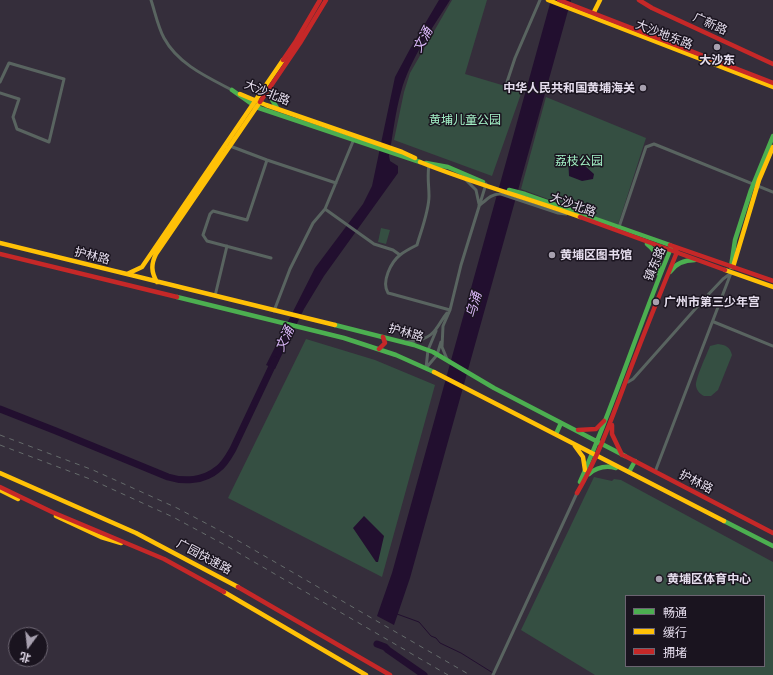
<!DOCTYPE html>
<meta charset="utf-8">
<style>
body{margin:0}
#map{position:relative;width:773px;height:675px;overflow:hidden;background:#352e3b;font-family:Mulish,"Noto Sans SC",sans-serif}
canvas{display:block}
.legend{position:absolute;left:625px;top:595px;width:140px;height:72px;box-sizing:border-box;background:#1a141f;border:1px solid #6b6471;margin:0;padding:5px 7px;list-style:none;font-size:12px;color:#e5dded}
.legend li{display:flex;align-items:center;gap:8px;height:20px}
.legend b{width:20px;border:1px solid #6b6471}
.north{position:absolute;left:8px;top:627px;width:40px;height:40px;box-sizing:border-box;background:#1a141f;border:1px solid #6b6471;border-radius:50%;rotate:195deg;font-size:11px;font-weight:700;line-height:16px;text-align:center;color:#e5dded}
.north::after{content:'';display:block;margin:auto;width:14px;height:18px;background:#a7a0af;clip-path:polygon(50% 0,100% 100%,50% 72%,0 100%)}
</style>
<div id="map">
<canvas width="773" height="675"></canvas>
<ul class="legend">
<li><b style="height:5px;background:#4caf50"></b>畅通</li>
<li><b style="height:5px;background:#ffc107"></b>缓行</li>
<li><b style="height:5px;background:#c62828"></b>拥堵</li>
</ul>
<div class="north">北</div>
</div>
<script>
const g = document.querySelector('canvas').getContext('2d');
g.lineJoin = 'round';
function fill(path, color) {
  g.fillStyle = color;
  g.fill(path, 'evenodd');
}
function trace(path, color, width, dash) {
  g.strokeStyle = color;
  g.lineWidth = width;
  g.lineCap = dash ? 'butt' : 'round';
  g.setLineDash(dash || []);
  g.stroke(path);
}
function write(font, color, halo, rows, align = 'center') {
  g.font = font + ' Mulish,"Noto Sans SC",sans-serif';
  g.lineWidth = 3;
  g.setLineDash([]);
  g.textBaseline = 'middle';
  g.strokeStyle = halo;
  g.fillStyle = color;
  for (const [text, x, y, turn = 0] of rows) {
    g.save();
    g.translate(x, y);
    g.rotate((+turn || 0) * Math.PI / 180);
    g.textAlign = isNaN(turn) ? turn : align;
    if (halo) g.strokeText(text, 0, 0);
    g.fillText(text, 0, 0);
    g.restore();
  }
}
fill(new Path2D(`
 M452 0H487L465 74 522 91 492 176 394 140 404 92 410 73Z
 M546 97 646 138 618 225 521 189Z
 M381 228 390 230 386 244 378 242Z
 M306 339 375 360 435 385 382 577 228 498Z
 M718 344C726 345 730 347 732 355L718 390 711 396H704C700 394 697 391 696 386 695 379 707 354 710 346Z
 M594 477 612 481 614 479 621 480 773 562V675H595L521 630ZM626 596H764V666H626Z`), '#354f42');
fill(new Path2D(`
 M439 0H450C432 29 410 59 401 92 395 113 393 135 389 156L390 161 398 166V173L324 276 304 309 275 369 266 365 315 268 363 204 372 186 395 77 410 49Z
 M551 0H571L410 578 394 625 377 616 392 573Z
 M573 155 594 174 593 179 582 181 569 176 568 156Z
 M364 516 384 536 378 562H376L353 528Z`), '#220f2f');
trace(new Path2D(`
 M397 614 419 622 431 636 436 638 440 643 461 653 493 673`), '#220f2f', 1);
trace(new Path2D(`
 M0 409 56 431 168 477C184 482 204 481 218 469 225 464 229 456 233 449L275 360
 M377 644 385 647 388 650 424 675`), '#220f2f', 7);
trace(new Path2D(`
 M151 0C155 12 158 27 164 38 178 64 207 77 232 90
 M0 82 9 63 64 79 49 142 17 129 13 117 19 99 0 93
 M505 88 515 58 540 0
 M230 146 267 160 336 183
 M267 160 247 220 213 211 210 214 203 235 207 241 271 258
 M429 165C427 176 429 185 429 196 429 211 421 231 417 245 411 248 405 251 400 255 391 262 381 282 388 293L392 294 450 310
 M466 180 476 190 479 204
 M479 206C486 200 492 193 501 194L558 213 566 214
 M325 209 374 244 393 250 400 255
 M619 227 646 147 654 144 773 192
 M215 296 227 246
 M274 311 290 269 313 223 325 209 354 139
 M714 322 773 346
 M407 342C418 341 429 339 436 329 440 324 442 319 447 313
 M447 359 442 347 443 326 450 310 461 265 486 184
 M426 368 428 350 436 331
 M426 368 437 355 441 342
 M626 382H628L633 379 705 298 723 279 731 273
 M655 472 731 273
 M493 675 577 493`), '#596460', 3);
trace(new Path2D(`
 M270 88 271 98 277 108
 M232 90 256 107 420 162
 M426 163 448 167 483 182
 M509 190 525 194 670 245
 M647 244C657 252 660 261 659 274
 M731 267 735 240 751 190 773 136
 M670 272C676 263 685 260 695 260
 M177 297 344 338 396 355 434 372
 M335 325 414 345 433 352 494 388 625 456
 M556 434 561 423
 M629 472 635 461
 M589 474C597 467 605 465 616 468
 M580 482C614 405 639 325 671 248
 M724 521 773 546`), '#4caf50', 4.5);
trace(new Path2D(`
 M548 0 773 87
 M593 14 600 0
 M240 94 266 105 402 152 415 158
 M420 162C472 183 527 198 580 217
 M0 243 335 325
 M733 267 759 180 773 147
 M725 270 773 287
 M127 274 142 267 283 60
 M157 282C151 272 151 264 156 254L260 102
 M434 372 724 521
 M575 446 583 457 585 470
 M0 473 136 533 238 587
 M0 490 18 499
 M56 516 101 537 121 543
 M224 592 366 675`), '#ffc107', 4.5);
trace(new Path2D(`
 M559 0 773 83
 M639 0 652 8 773 64
 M283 60 296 41 320 0
 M260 102 300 43 326 0
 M580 217 725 270
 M670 245 773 281
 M0 254 177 297
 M379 349 385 343 383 337
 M612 425V434L622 455
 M578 430 596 429 604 421
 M625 456 773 533
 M0 487 52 512 164 559 224 592
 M577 493C600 454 614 412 630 370 645 331 661 291 677 252L675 250
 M238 587 390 675`), '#c62828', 4.5);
trace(new Path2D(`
 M0 435 93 470 177 508 230 536 470 675
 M0 445 90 479 173 517 225 545 448 675`), '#656b6b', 1, [5, 5]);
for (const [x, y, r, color] of [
 [717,47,4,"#a7a0af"],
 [643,88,4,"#a7a0af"],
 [552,255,4,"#a7a0af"],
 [656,302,4,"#a7a0af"],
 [659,579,4,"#a7a0af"]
]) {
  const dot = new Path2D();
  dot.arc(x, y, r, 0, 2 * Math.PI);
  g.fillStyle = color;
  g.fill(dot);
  trace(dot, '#1a141f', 1.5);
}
write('12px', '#e5dded', '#1a141f', [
 ["广新路",710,24,25],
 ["大沙地东路",664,35,21],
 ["大沙北路",267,93,22],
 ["大沙北路",573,205,20],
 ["护林路",92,256,14],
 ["镇东路",655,264,-67],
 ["护林路",406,333,16],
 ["护林路",696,482,27],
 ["广园快速路",204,557,28]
]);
write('bold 12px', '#e5dded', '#1a141f', [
 ["大沙东",717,60,"center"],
 ["中华人民共和国黄埔海关",635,88,"right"],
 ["黄埔区图书馆",560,255],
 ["广州市第三少年宫",664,302],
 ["黄埔区体育中心",667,579]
], 'left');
write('12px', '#a4f2c7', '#1a141f', [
 ["黄埔儿童公园",465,120],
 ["荔枝公园",579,161]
]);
write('italic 13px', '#dab7f8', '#1a141f', [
 ["文涌",423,40,-62],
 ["乌涌",474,305,-74],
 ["文涌",285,339,-65]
]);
</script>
